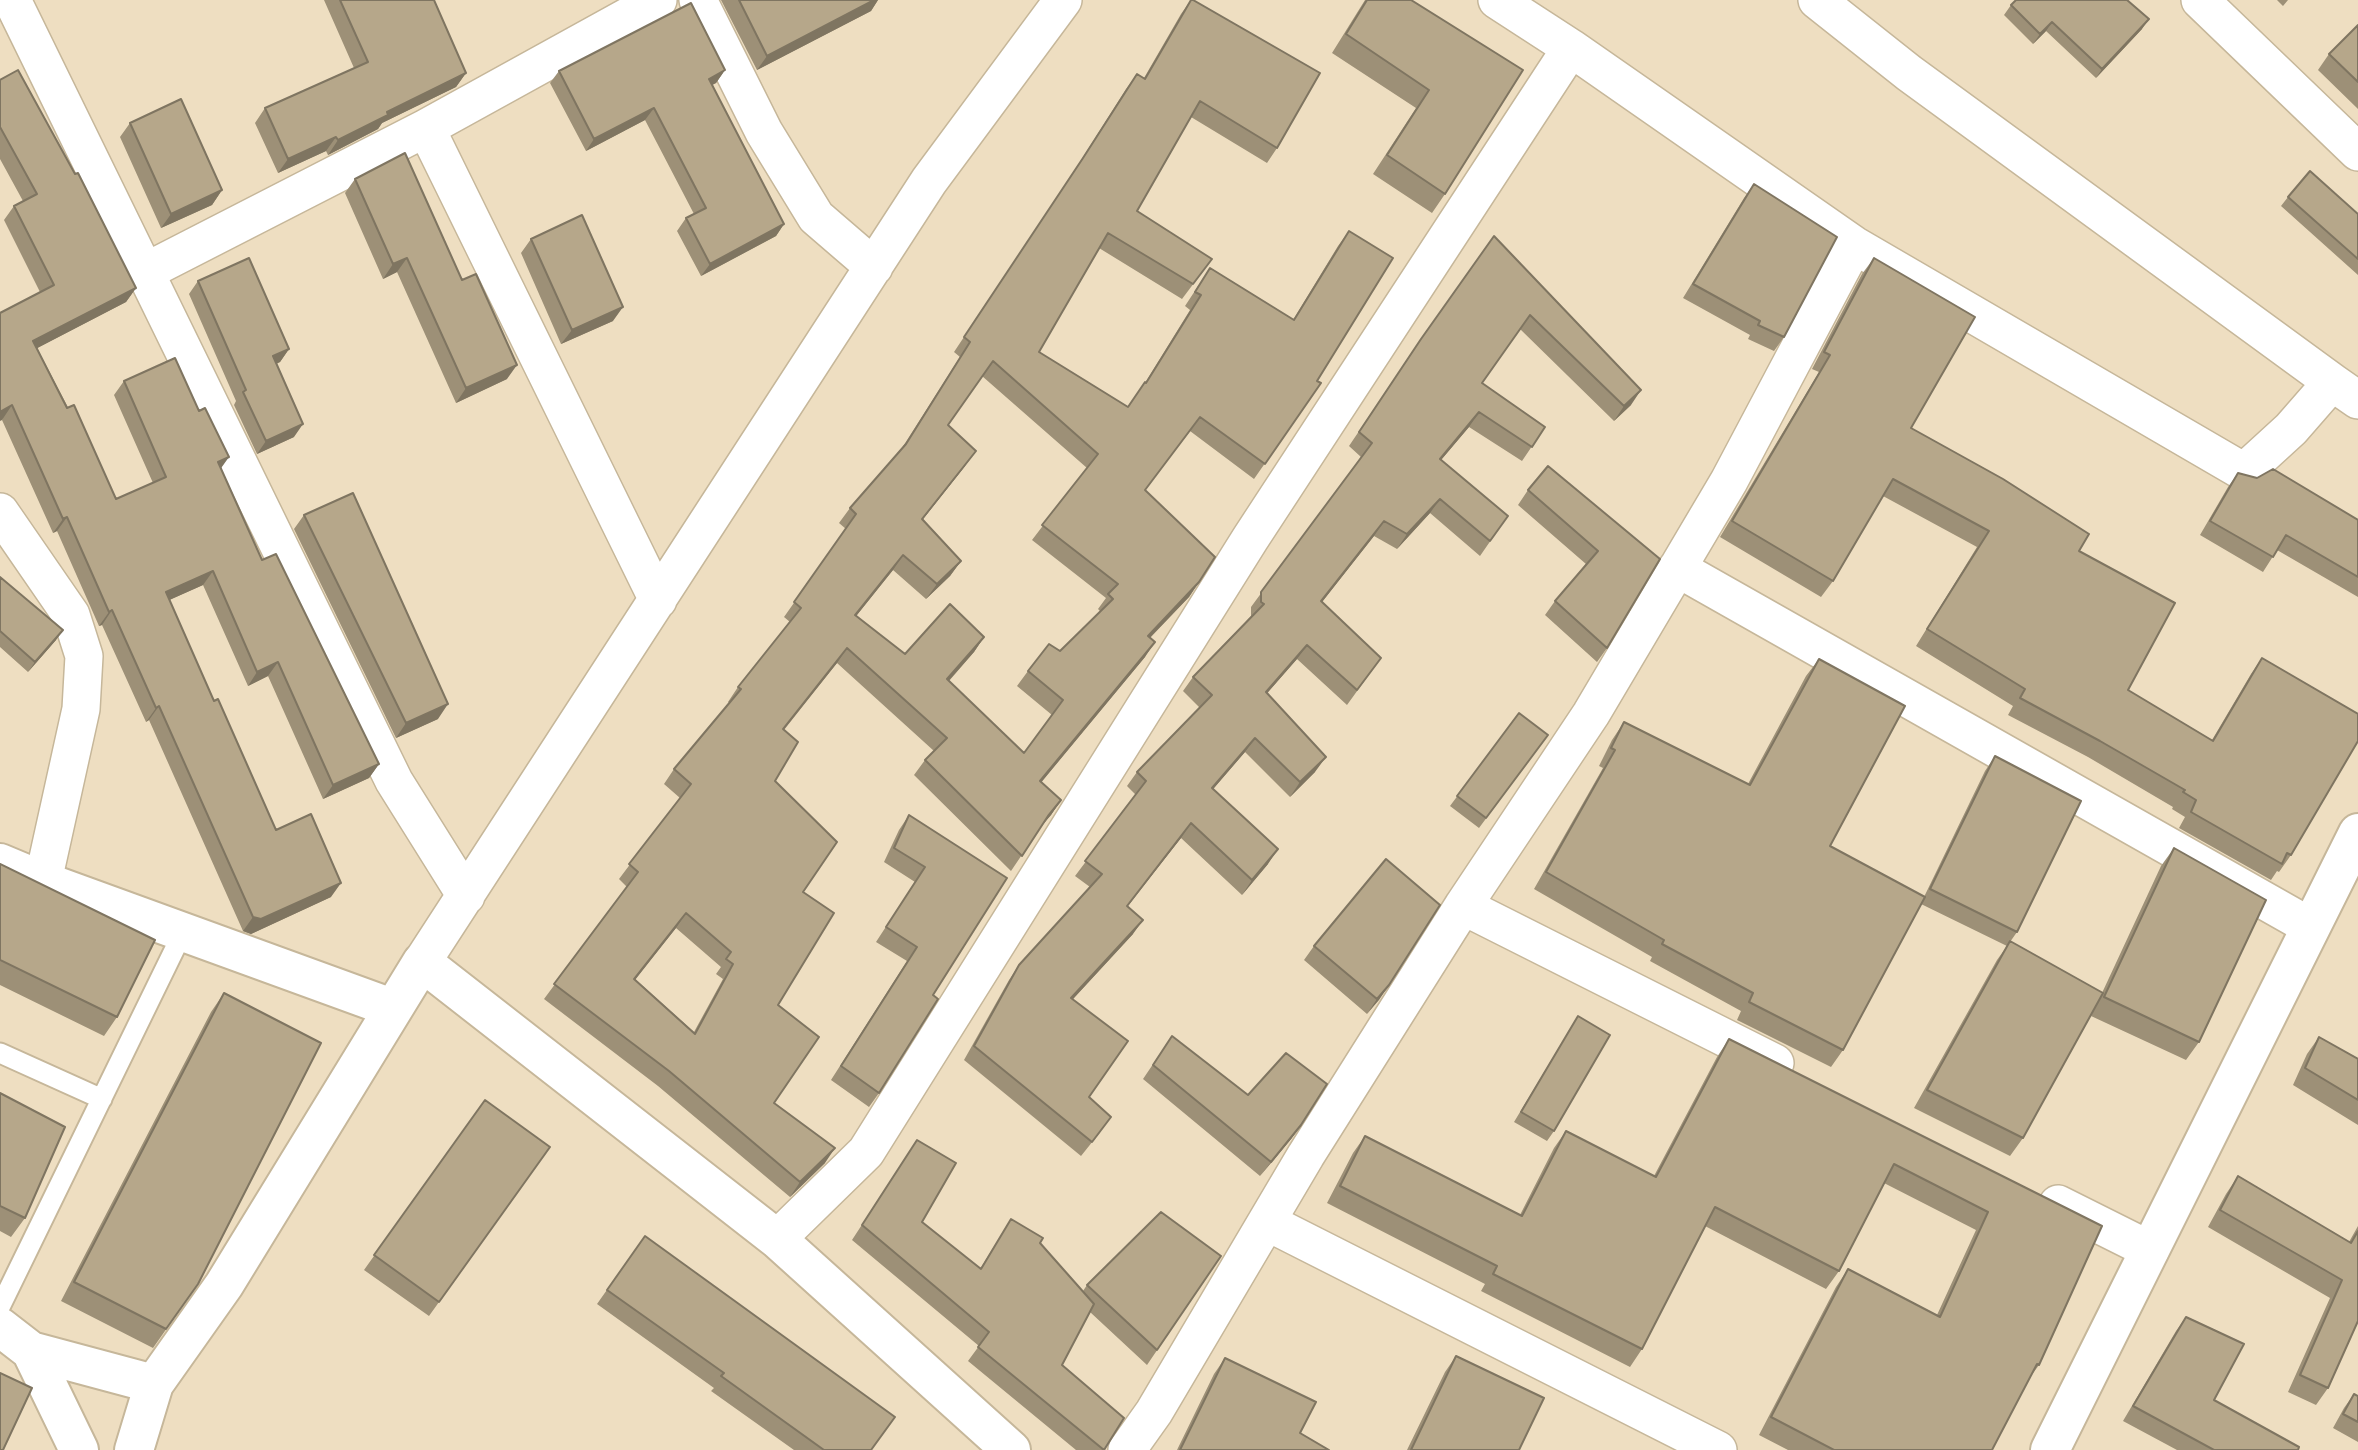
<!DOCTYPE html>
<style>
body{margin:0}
canvas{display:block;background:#eedec1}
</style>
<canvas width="2358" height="1450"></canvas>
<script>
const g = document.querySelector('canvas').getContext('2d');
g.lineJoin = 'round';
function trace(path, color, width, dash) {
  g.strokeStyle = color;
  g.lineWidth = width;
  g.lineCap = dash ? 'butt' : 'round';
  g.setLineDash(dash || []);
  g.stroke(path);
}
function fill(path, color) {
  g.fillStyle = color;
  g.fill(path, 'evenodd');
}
const lane = new Path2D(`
 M0 1053 102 1099
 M0 1307 183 932`);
const street = new Path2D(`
 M12 0 394 781 466 896
 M698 0 764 132 816 217 874 267
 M1497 0 1571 48 1854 245 2244 472 2291 429 2332 382 2358 400
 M1817 0 1909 73 2332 382
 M2200 0 2358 152
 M426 128 658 0
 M145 272 426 128 658 600
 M0 512 71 615 84 656 81 709 43 881
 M1677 568 2311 927
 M1463 906 1775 1063
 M422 962 929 181 1063 0
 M2058 1204 2150 1250
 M1267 1222 1718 1450
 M777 1239 866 1152 1250 539 1571 48
 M1127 1450 1154 1412 1306 1155 1463 906 1591 714 1729 481 1854 245`);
const secondary = new Path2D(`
 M0 863 43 881 392 1008
 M0 1327 31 1351 154 1384 224 1285 422 962 777 1239 1011 1450
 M31 1351 79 1450
 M134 1450 154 1384
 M2050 1450 2358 833`);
trace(lane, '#c6b79a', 23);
trace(street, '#c6b79a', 40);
trace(secondary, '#c6b79a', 42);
trace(lane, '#fff', 19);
trace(street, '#fff', 37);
trace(secondary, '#fff', 38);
fill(new Path2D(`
 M324 0H434L466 73 456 87 382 123 378 129 328 155 326 151 278 173 255 123 265 108 354 68Z
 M721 0H878L871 11 757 70Z
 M1191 0 1277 148 1267 163 1191 117 1137 211 1212 259 1182 299 1099 248 1039 352 1128 407 1145 383 1190 310 1185 306 1210 268 1293 320 1338 246 1349 231 1317 381 1321 383 1254 479 1190 431 1145 490 1199 582 1189 597 1150 638 1145 657 1041 782 1061 800 1051 815 1040 828 1011 871 914 775 925 760 934 751 837 663 784 730 775 781 803 892 778 1005 774 1103 825 1163 790 1197 658 1086 544 999 627 887 619 879 680 798 664 784 674 769 730 703 728 702 738 687 790 622 784 617 846 529 839 523 850 508 902 448 960 357 954 352 1073 173 1126 89 1137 74 1144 78 1181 14ZM982 376 1087 468 1032 540 1106 598 1098 609 1100 611 1060 651 1028 671 1017 686 1052 715 1024 753 949 681 974 652 984 637 905 654 856 616 893 570 926 599 950 576 961 561 923 519 965 466 948 425ZM676 928 721 967 716 974 723 979 694 1032 635 979Z
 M1365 0H1411L1523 70 1445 194 1432 213 1373 174 1416 108 1332 53Z
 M2277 0H2288L2283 6Z
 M2011 5 2142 29 2096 78 2046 31 2033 44 2004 15Z
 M2358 25V109L2318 70 2329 54Z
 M725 70 716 83 712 85 784 224 776 236 701 276 677 231 686 218 694 214 645 120 586 151 550 83 559 71Z
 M0 80 136 288 126 302 37 348 116 499 153 483 114 395 124 381 221 468 262 560 379 764 369 778 323 799 268 676 248 686 203 585 169 600 214 701 276 830 331 897 251 934 243 931 149 720 146 722 102 625 99 626 57 531 53 533 2 420 40 292 4 220 14 206 23 201 0 159Z
 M130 123 222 190 212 205 161 228 120 137Z
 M355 179 507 379 456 403 397 272 383 279 345 193Z
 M1754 184 1784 337 1774 351 1748 339 1750 335 1683 298 1744 198Z
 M2288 197 2358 214V275L2281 206Z
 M1494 236 1631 405 1614 421 1520 329 1482 383 1545 427 1522 461 1469 427 1441 460 1498 530 1480 556 1430 513 1397 549 1374 536 1322 602 1381 658 1347 705 1297 659 1267 693 1315 772 1290 797 1245 752 1213 789 1268 864 1242 895 1181 838 1127 906 1133 934 1073 999 1089 1097 1101 1131 1081 1156 964 1060 1009 980 1019 965 1090 887 1075 876 1136 795 1127 786 1137 772 1200 708 1183 691 1193 677 1251 616V607L1361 457 1349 446 1411 354Z
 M531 239 613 321 561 344 521 253Z
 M1874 258 1911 428 2079 551 2128 690 2212 740 2251 674 2262 658 2291 855 2279 872 2277 871 2271 880 2179 828 2185 817 2172 809 2173 807 2088 757 2008 715 2013 706 1916 646 1977 547 1883 496 1833 581 1821 597 1720 537 1819 372 1812 369 1862 274Z
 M198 281 289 349 280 362 276 364 294 437 257 454 234 405 236 401 189 294Z
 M2238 473 2358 520V597L2277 550 2263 572 2200 535 2228 487Z
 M1528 490 1660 559 1607 648 1597 662 1545 615 1555 601 1586 564 1518 505Z
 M304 515 438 719 396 738 294 529Z
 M0 577 56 640 28 672 0 647Z
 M1819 659 1830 846 1924 897 1985 771 1995 756 2017 932 2010 942 2102 993 2161 866 2174 848 2199 1042 2186 1060 2091 1016 2095 1008 2023 1138 2010 1156 1914 1108 1997 960 2007 946 1921 904 1843 1050 1831 1067 1737 1020 1741 1011 1650 961 1652 957 1534 889 1603 768 1599 766 1612 740 1624 722 1748 784 1806 676Z
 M1519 713 1548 735 1479 828 1450 806Z
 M909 815 1007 878 933 995 879 1093 869 1107 831 1080 907 961 876 942 915 882 884 862 899 830Z
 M0 864 117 1017 104 1036 0 985Z
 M1314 946 1389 985 1367 1014 1304 960Z
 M224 993 198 1284 153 1348 61 1301 211 1012Z
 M1578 1016 1554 1131 1547 1141 1514 1122Z
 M1172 1036 1248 1095 1301 1125 1291 1139 1260 1176 1143 1079Z
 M2319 1037 2358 1059V1125L2293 1085 2307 1054Z
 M1729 1039 2102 1226 2039 1365 2028 1380 1992 1450H1788L1759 1435 1836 1287 1848 1269 1937 1315 1976 1230 1884 1183 1839 1271 1826 1289 1705 1226 1642 1349 1630 1367 1481 1291 1485 1284 1327 1203 1353 1153 1365 1136 1520 1215 1554 1148 1566 1131 1654 1176 1717 1057Z
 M0 1093 25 1218 11 1237 0 1231Z
 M485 1100 550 1147 429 1316 364 1270Z
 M917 1140 922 1222 980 1269 1011 1219 1040 1243 1083 1291 1087 1285 1221 1256 1147 1365 1090 1312 1062 1365 1104 1450H1076L968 1361 979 1346 852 1240Z
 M2238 1176 2349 1242 2358 1226V1302L2328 1388 2316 1405 2288 1392 2330 1298 2208 1227 2226 1194Z
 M645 1236 872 1450H794L711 1391 714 1388 597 1304Z
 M2186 1317 2214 1400 2298 1450H2177L2123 1421 2176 1331Z
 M1456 1356 1519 1450H1407L1445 1372Z
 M1225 1358 1300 1433 1329 1450H1177L1214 1374Z
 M2354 1394 2358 1396V1442L2333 1428 2344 1408Z`), '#9d9077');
fill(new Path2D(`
 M874 0H878L871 11 757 70 767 56Z
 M2149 19 2142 29 2096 78 2102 69Z
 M2052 22 2046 31 2033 44 2040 34Z
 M725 70 716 83 700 91 709 79Z
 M466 73 456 87 382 123 378 129 328 155 338 140 387 112Z
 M654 108 645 120 586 151 594 139Z
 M336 137 326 151 278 173 288 159Z
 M222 190 212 205 161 228 171 214Z
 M784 224 776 236 701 276 710 264Z
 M407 258 397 272 383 279 393 264Z
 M136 288 126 302 24 355 33 341Z
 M623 307 613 321 561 344 572 330Z
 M289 349 280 362 264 369 273 356Z
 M517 365 507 379 456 403 466 388Z
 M1641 390 1631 405 1614 421 1624 406Z
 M12 405 2 420 0 421V412Z
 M1479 412 1469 427 1430 473 1440 459Z
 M303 424 294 437 257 454 266 441Z
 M976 451 965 466 912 533 922 519Z
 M229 457 219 471 218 462Z
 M1440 499 1430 513 1397 549 1407 534Z
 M67 517 57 531 53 533 63 519Z
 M1384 521 1374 536 1311 616 1321 601Z
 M903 555 893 570 845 630 855 615Z
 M961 561 950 576 926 599 937 584Z
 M213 571 203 585 156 606 166 592Z
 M1199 582 1189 597 1137 651 1148 636Z
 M112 610 102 625 99 626 109 612Z
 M63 630 56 640 28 672 35 662Z
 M984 637 974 652 937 694 947 679Z
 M1155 642 1145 657 1030 796 1040 781Z
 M1307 645 1297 659 1256 706 1266 692Z
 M847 648 837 663 772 744 783 729Z
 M278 662 268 676 248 686 257 672Z
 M448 704 438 719 396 738 406 723Z
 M159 706 149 720 146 722 156 708Z
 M1255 738 1245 752 1202 802 1212 788Z
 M1326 757 1315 772 1290 797 1300 782Z
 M379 764 369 778 323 799 333 785Z
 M1061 800 1051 815 1037 831 1048 816Z
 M1191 823 1181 838 1117 920 1127 906Z
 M1278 849 1268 864 1242 895 1252 880Z
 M341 883 331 897 251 934 243 931 253 917Z
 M686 913 676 928 624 994 634 979Z
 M1143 920 1133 934 1061 1012 1071 998Z
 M1389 985 1379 1000 1367 1014 1377 999Z
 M1301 1125 1291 1139 1260 1176 1271 1162Z
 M835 1148 825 1163 790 1197 800 1182Z`), '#7f7561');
const building = new Path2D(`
 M340 0H434L466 73 387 112 388 115 338 140 336 137 288 159 265 108 368 62Z
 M739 0H874L767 56Z
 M1191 0H1193L1320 73 1277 148 1200 101 1137 211 1212 259 1193 284 1108 233 1039 352 1128 407 1145 382 1146 383 1201 295 1195 292 1210 268 1294 320 1349 231 1393 258 1317 381 1321 383 1265 464 1200 417 1145 490 1215 557 1199 582 1148 636 1155 642 1040 781 1061 800 1048 816 1022 856 925 760 947 738 847 648 783 729 798 742 775 781 837 842 803 892 834 913 778 1005 819 1037 774 1103 835 1148 800 1182 669 1071 554 984 638 872 629 864 691 784 674 769 741 689 738 687 801 608 794 602 856 514 850 508 906 444 970 342 964 337 1083 158 1137 74 1145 79ZM993 361 1098 454 1042 525 1118 584 1108 594 1113 599 1060 651 1049 644 1028 671 1063 700 1024 753 947 679 984 637 950 604 905 654 855 615 903 555 937 584 961 561 922 519 976 451 948 425ZM686 913 731 952 726 959 733 964 695 1034 634 979Z
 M1367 0H1411L1523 70 1445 194 1387 155 1429 90 1346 34Z
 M2016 0H2127L2149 19 2102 69 2052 22 2040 34 2011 5Z
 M691 3 725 70 709 79 784 224 710 264 686 218 706 208 654 108 594 139 559 71Z
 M2358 25V82L2329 54Z
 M18 70 75 174 78 173 136 288 33 341 67 408 74 405 116 499 166 477 124 381 175 358 199 411 205 408 229 457 218 462 262 560 276 554 379 764 333 785 278 662 257 672 213 571 166 592 214 701 218 699 276 830 311 814 341 883 261 919 253 917 159 706 156 708 112 610 109 612 67 517 63 519 12 405 0 412V313L54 285 14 206 37 194 0 127V80Z
 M181 99 222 190 171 214 130 123Z
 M405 153 462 280 476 274 517 365 466 388 407 258 393 264 355 179Z
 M2310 171 2358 214V259L2288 197Z
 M1754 184 1837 237 1784 337 1758 325 1760 321 1693 284Z
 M582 215 623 307 572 330 531 239Z
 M1494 236 1641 390 1624 406 1530 315 1482 383 1545 427 1532 447 1479 412 1440 459 1508 516 1490 541 1440 499 1407 534 1384 521 1321 601 1381 658 1357 690 1307 645 1266 692 1326 757 1300 782 1255 738 1212 788 1278 849 1252 880 1191 823 1127 906 1143 920 1071 998 1128 1041 1089 1097 1111 1117 1092 1142 974 1046 1019 965 1102 874 1085 861 1146 781 1137 772 1212 695 1193 677 1264 604 1261 602V592L1372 443 1359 432 1421 339Z
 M249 258 289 349 273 356 303 424 266 441 243 392 246 390 198 281Z
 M1874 258 1975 317 1911 428 2003 479 2089 534 2079 551 2175 603 2128 690 2213 741 2262 658 2358 714V741L2291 855 2287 853 2282 864 2191 812 2196 800 2183 792 2185 790 2100 741 2020 698 2025 689 1927 629 1989 531 1893 479 1833 581 1732 521 1830 355 1824 352Z
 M1548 466 1660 559 1607 648 1555 601 1598 551 1528 490Z
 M2273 469 2358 520V577L2286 535 2273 557 2210 521 2238 473 2257 478Z
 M353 493 448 704 406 723 304 515Z
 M0 577 63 630 35 662 0 631Z
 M1819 659 1905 706 1830 846 1925 897 1843 1050 1749 1002 1753 993 1662 944 1664 940 1546 872 1615 750 1611 748 1624 722 1750 785Z
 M1519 713 1548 735 1486 818 1457 796Z
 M1995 756 2081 801 2017 932 1930 889Z
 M909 815 1007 878 933 995 938 999 879 1093 841 1066 917 947 886 927 925 867 894 848Z
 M2174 848 2266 900 2199 1042 2104 997Z
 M1386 859 1440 905 1389 985 1377 999 1314 946Z
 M0 864 155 940 117 1017 0 960Z
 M2010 941 2103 993 2023 1138 1927 1090Z
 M224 993 321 1043 198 1284 166 1329 74 1282Z
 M1578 1016 1610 1035 1554 1131 1521 1112Z
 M1172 1036 1248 1095 1286 1053 1327 1084 1301 1125 1271 1162 1153 1065Z
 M2319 1037 2358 1059V1100L2305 1068Z
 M1729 1039 2102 1226 2039 1365 2037 1364 1992 1450H1834L1771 1417 1848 1269 1940 1317 1988 1212 1894 1164 1839 1271 1715 1207 1642 1349 1493 1274 1497 1266 1340 1186 1365 1136 1522 1216 1566 1131 1656 1177Z
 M0 1093 65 1127 25 1218 0 1206Z
 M485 1100 550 1147 439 1302 374 1255Z
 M917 1140 956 1163 922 1222 981 1269 1011 1219 1043 1238 1040 1243 1094 1304 1062 1365 1124 1418 1104 1450 978 1347 989 1332 862 1225Z
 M2238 1176 2351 1243 2358 1231V1321L2328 1388 2300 1375 2342 1280 2220 1210Z
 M1161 1212 1221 1256 1157 1350 1087 1285Z
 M645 1236 895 1417 871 1450H824L721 1376 724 1373 607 1290Z
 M2186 1317 2244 1344 2214 1400 2299 1447 2298 1450H2214L2133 1406Z
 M1456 1356 1544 1398 1519 1450H1411Z
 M1225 1358 1316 1402 1300 1433 1329 1450H1180Z
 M0 1373 32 1388 3 1450H0Z
 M2354 1394 2358 1396V1422L2343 1414Z`);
fill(building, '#b6a78a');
trace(building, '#7f7561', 2);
</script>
